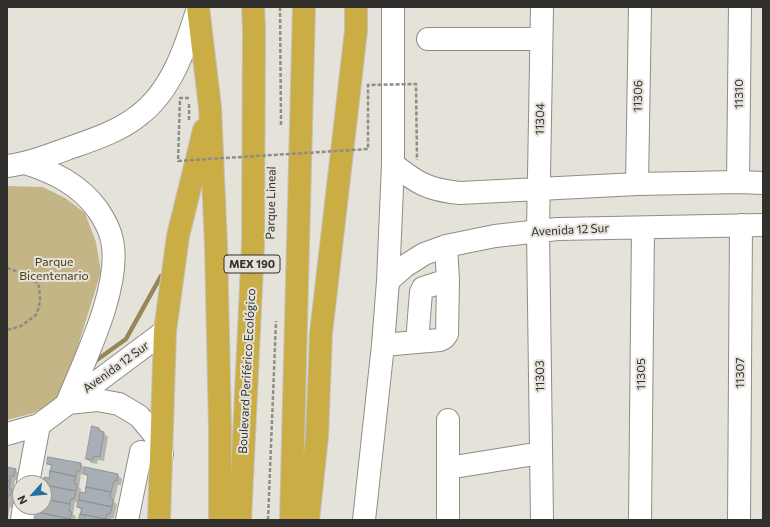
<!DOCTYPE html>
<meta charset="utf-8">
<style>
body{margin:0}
#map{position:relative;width:770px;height:527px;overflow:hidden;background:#e5e2d9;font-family:Commissioner,sans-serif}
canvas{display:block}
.frame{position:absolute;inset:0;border:8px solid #31302d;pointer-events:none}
.north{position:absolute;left:12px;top:475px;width:40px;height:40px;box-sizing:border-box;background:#e5e2d9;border:1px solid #9d9b94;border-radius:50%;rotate:243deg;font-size:11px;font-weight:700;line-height:16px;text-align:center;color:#31302d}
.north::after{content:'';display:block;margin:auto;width:14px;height:18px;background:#2371a3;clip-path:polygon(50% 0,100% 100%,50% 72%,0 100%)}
</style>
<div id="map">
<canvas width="770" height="527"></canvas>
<div class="frame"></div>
<div class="north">N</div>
</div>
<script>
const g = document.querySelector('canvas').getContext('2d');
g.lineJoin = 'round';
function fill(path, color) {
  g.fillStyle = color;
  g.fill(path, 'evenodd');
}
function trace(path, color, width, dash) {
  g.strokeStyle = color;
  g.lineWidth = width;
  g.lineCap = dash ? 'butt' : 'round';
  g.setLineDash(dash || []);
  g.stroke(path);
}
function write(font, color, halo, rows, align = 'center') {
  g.font = font + ' Commissioner,sans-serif';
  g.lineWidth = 4;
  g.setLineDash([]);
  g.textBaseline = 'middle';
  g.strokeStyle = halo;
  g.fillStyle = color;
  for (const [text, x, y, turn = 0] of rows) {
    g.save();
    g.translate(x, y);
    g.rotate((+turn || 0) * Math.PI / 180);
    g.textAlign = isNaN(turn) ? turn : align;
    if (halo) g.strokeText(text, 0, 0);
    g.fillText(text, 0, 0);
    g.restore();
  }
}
fill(new Path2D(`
 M7 186 43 187 65 198 85 213 96 242 101 272 62 397 34 413 7 420Z`), '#c4b587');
fill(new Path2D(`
 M99 428 108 437 104 461 98 460 97 464 91 463 87 459Z
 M49 458 81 464 86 469 118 475 122 479 121 485H118L114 502 117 504 114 518H111V520H80L82 511 78 507 79 503 75 502 73 514 76 517 75 520H38L37 519 39 507H44L46 495 44 493V484L50 479 52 467 48 463ZM84 473 89 478 86 494 80 493 81 489 79 487 81 474 84 475Z
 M7 468 15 470 20 474 18 480H15L13 492 16 494 13 508 10 507 8 518 9 520H7Z`), '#0003');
trace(new Path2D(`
 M94 362 126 339 161 276`), '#978754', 4.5);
const building = new Path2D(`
 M92 426 99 428V431L104 432 100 457 93 456V460L86 459Z
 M48 457 81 463 80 471H77L76 476 50 471 52 465 47 464Z
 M7 467 16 469 14 476H11L10 481H7Z
 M85 467 118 474 117 481H114L111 492 86 487 88 475 84 474Z
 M50 471 76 477 74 483 77 484 76 491 44 485V477L49 478Z
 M7 481H10L9 488 12 489 10 496H7Z
 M44 485 76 491 74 499H71L70 504 44 499 46 492H44Z
 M86 487 111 492 110 498 113 499 112 507 79 500 80 492 85 493Z
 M44 499 70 504 69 511 72 512 70 519 37 512 38 507H44Z
 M79 500 112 507 110 514H107L106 519 80 514 82 508 77 507Z
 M37 512 70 519V520H39L36 519Z
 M80 514 106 519V520H79Z`);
fill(building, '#a7afb5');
trace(building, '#8c949a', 1);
const minor = new Path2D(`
 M542 7 538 231 542 520
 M428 39H541
 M25 163C54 172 80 185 98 210 104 219 110 230 112 240 122 286 84 361 67 403
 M393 164C417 183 428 190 460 193L637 184 738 182 763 183
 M7 166C30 163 50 155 72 147 95 139 119 131 138 116 172 91 186 46 198 8
 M738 182 740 7
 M637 184 640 7
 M388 281 405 266 424 254 446 246 495 236 558 229 763 225
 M417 342 421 292 423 288 448 280
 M383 345 440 340 444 338 447 334 448 280 446 246
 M68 403 97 400 119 404 139 416 154 434 162 454
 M7 434 39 425 165 331
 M448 468 541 453
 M28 483 39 425
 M22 520 24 507
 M127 520 141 452
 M364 520 383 345 388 281 393 164V7
 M448 520V420
 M640 520 643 228
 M739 520 741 225`);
const highway = new Path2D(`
 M198 7 210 107 216 246 220 427V520
 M159 520 165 331 178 236 204 130
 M240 520 253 245 254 29 253 7
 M291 520 304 7
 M308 520 317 437 321 333 356 31V7`);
trace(minor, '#8f8d84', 24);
trace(highway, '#c1c1c0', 24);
trace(new Path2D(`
 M280 7 281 126
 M189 120V103
 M7 268 30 276 39 286 40 297 39 307 36 315 21 326 7 330
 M268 520 276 321`), '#8f8d87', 2.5, [4, 2]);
trace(minor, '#fff', 22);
trace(highway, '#cbad45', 22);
trace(new Path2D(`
 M189 98H180L178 161 368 149V85L416 84 417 160`), '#8f8d87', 2.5, [4, 2]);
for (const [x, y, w] of [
 [252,264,56]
]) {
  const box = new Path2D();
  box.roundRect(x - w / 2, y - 9, w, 18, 3);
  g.fillStyle = '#e5e2d9';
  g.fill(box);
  trace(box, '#31302d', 1);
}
write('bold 11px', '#31302d', null, [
 ["MEX 190",252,264]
]);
write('12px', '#31302d', '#e5e2d9', [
 ["11310",739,94,-90],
 ["11306",638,96,-89],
 ["11304",540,119,-89],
 ["Parque Lineal",271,203,-89],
 ["Avenida 12 Sur",570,230,-3],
 ["Avenida 12 Sur",116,367,-36],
 ["Boulevard Periférico Ecológico",247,371,-87],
 ["11307",740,373,-90],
 ["11305",641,374,-90],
 ["11303",540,376,-91]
]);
write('12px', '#493d13', '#e5e2d9', [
 ["Parque",54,262],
 ["Bicentenario",54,276]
]);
</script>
